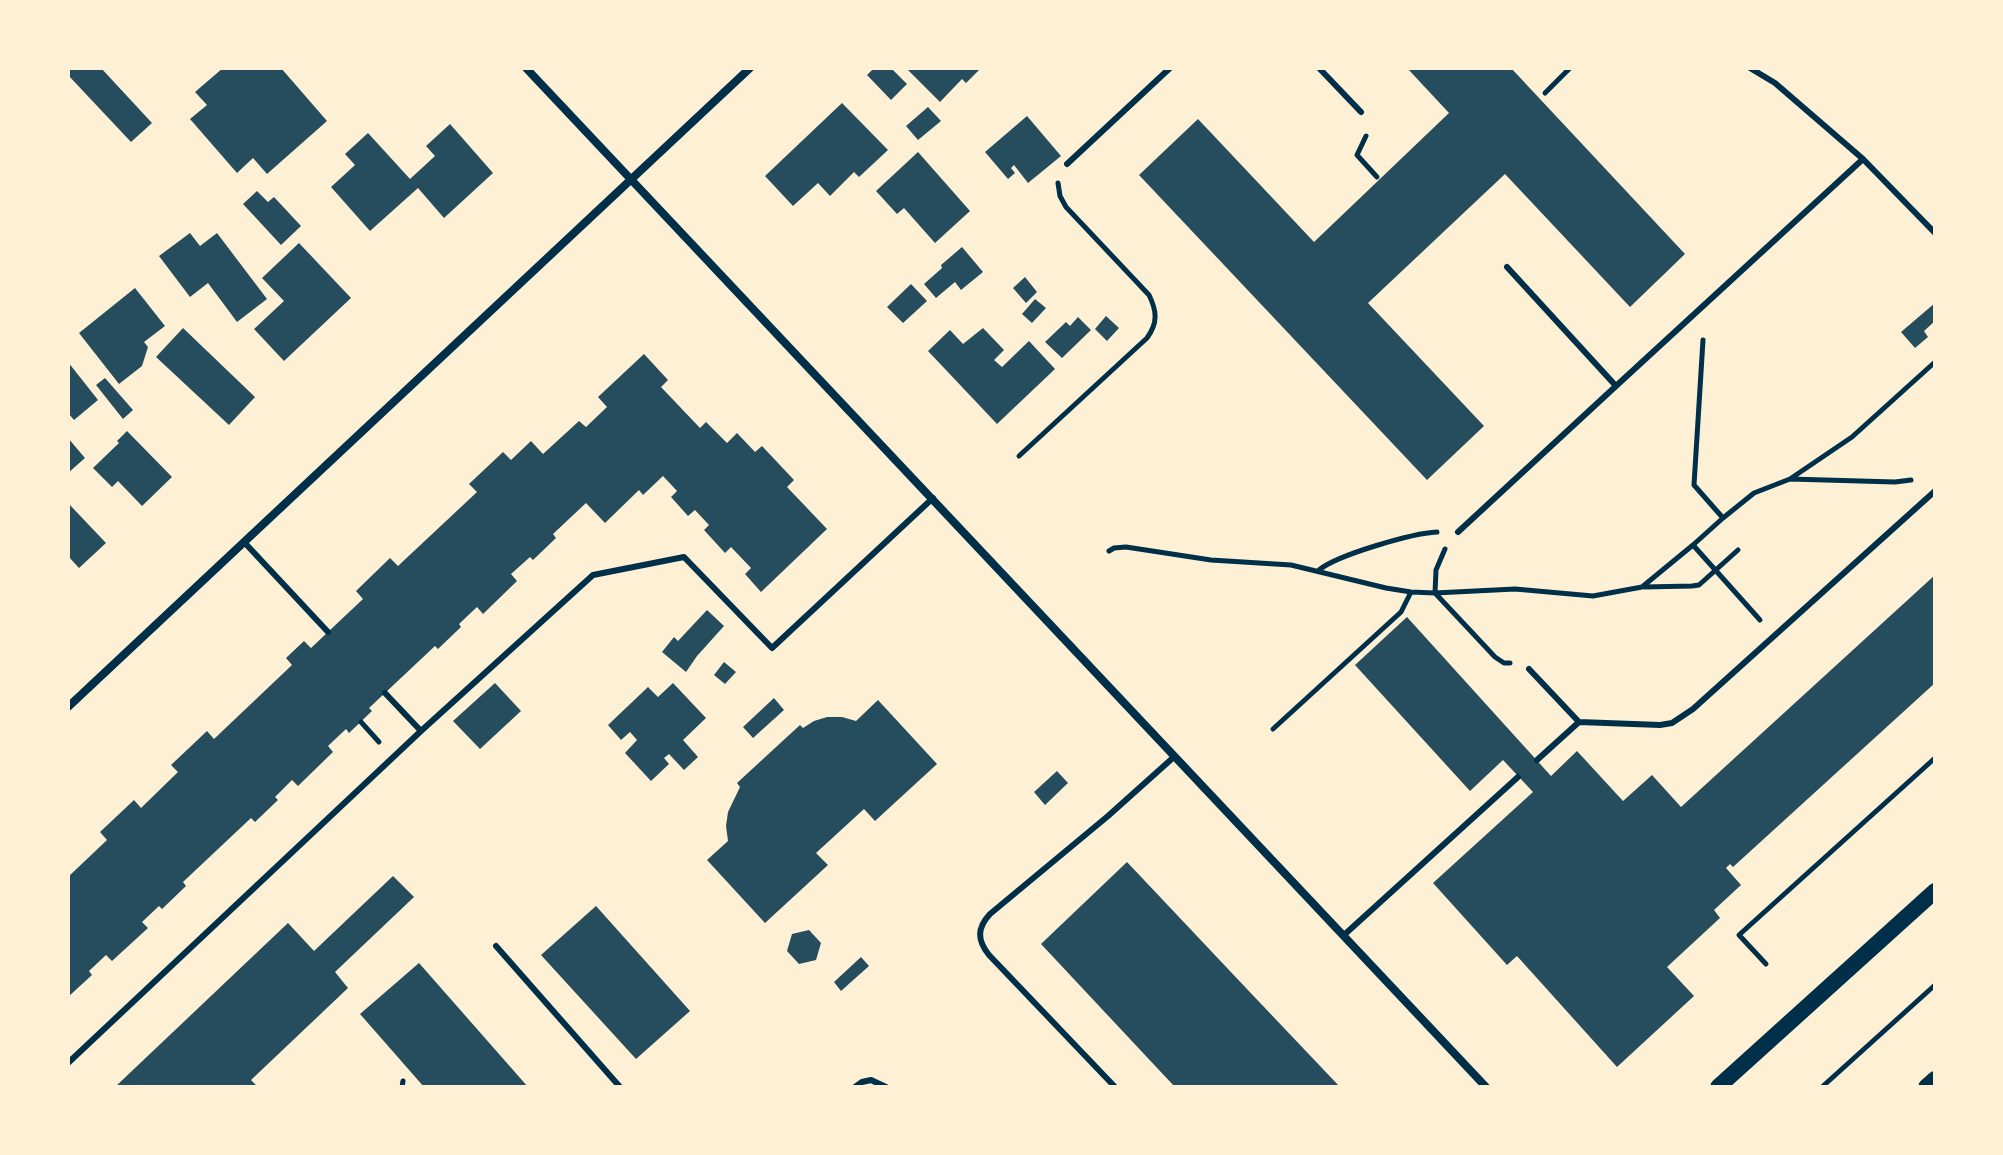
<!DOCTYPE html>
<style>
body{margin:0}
#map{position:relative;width:2003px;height:1155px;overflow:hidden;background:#fdf0d5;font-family:Commissioner,sans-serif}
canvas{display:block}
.frame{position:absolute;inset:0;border:70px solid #fdf0d5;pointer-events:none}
</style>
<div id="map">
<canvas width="2003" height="1155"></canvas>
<div class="frame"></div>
</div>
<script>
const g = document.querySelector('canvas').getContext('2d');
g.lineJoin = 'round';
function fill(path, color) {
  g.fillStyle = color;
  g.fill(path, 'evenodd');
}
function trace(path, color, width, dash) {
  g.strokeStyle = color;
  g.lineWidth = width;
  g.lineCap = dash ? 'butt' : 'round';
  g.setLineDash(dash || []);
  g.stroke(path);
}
fill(new Path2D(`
 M68 68H101L152 123 131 142 68 75Z
 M223 68H281L327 121 267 174 253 158 237 173 190 119 207 105 195 92Z
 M874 68H891L907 84 891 100 867 75Z
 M906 68H981L966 83 962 79 940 102Z
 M1407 68H1511L1685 254 1630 307 1505 174 1368 303 1484 426 1427 480 1139 175 1198 119 1314 242 1449 113Z
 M842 103 888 150 859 177 854 172 830 196 818 183 793 206 765 176Z
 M928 107 941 121 918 140 906 126Z
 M1027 116 1061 156 1028 183 1014 165 1011 168 1015 173 1008 179 985 152Z
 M450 124 493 173 444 218 418 188 370 231 331 187 355 165 345 154 368 133 410 179 435 156 426 146Z
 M918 152 970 211 935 243 904 208 897 214 876 191Z
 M257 191 268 202 274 197 301 226 281 245 243 204Z
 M190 233 200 246 217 233 267 299 237 322 208 283 190 297 159 256Z
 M299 243 351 298 284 361 254 329 284 301 262 278Z
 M962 247 983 272 961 290 955 282 936 298 924 284 942 268 941 265Z
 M1025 277 1037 292 1026 303 1013 288Z
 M911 284 927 301 903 323 887 307Z
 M135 288 165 326 144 342 148 347 142 366 119 384 79 333Z
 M1035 299 1046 308 1032 323 1022 314Z
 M1935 303V321L1924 331 1928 337 1915 348 1901 332Z
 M1106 316 1119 328 1107 341 1095 329Z
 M1078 317 1091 330 1062 358 1045 342 1066 322 1070 326Z
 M183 328 255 397 229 425 156 357Z
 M983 328 1004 350 994 360 1002 367 1029 341 1055 369 997 424 928 351 950 330 963 344Z
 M644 354 668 380 661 387 700 428 706 422 727 443 737 433 755 452 762 446 794 480 787 487 827 529 761 592 745 574 751 568 731 547 725 553 704 530 709 525 695 510 688 516 671 497 677 491 663 476 643 495 639 490 605 523 586 503 553 534 556 538 533 560 530 557 511 574 517 581 483 614 477 607 459 624 461 627 438 649 435 646 369 708 372 711 349 733 346 729 328 746 333 752 298 786 292 780 275 797 278 800 255 822 251 818 183 882 186 886 162 909 159 906 142 922 148 928 112 961 106 955 89 971 92 975 68 997V877L107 840 100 832 134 800 141 808 178 772 171 765 207 731 214 739 292 665 286 658 304 641 311 648 363 599 356 591 390 558 398 566 477 492 469 484 503 452 511 460 531 441 543 454 579 421 586 427 607 407 598 397Z
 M68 362 98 400 74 420 68 413Z
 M105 378 133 410 123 419 96 385Z
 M127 431 172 477 142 506 118 481 112 487 93 468 119 443 117 441Z
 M68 438 85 458 68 473Z
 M68 503 106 543 79 568 68 556Z
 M1935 575V683L1733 867 1730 864 1726 868 1741 885 1714 910 1720 918 1667 967 1694 996 1617 1067 1517 956 1507 965 1433 883 1533 792 1503 760 1470 791 1355 665 1407 617 1551 776 1577 751 1623 801 1652 775 1681 807Z
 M707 610 724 626 697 656 686 672 662 652 674 637 678 641Z
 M724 662 736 672 725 684 714 675Z
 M495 683 521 711 480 749 453 721Z
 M673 683 706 718 683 740 698 757 684 770 669 754 664 758 669 764 651 781 625 753 637 740 630 732 621 740 608 725 648 687 658 697Z
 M774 698 784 710 753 738 743 727Z
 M878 700 937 764 875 821 864 809 816 853 828 865 765 923 707 860 728 841 726 826 728 812 740 787 737 783 800 725 803 728 814 721 827 717H842L856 721Z
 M1057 771 1068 783 1045 805 1034 792Z
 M1127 862 1246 988 1340 1087H1175L1159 1070 1041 944Z
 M393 876 414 897 335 972 348 988 251 1080 258 1087H115L288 923 314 951Z
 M596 906 690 1011 636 1059 541 955Z
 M809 930 821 943 816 960 799 964 787 951 792 934Z
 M861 957 869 966 841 991 834 982Z
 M419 963 528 1087H424L360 1014Z`), '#264d5e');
trace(new Path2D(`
 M1545 93 1570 68
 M1366 136 1357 155 1377 177
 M1703 340 1694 485 1723 518 1693 545 1760 620
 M1019 456 1147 338C1158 323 1157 311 1149 295L1066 207 1060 196 1058 183
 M1790 479 1895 482 1911 480
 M1723 518 1754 493 1790 479 1852 437 1935 362
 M1445 549 1436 570 1435 593 1495 657 1504 663H1510
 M1109 551 1114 548 1126 547 1211 560 1291 565 1386 588 1411 592 1435 593 1515 589 1593 596 1642 587 1693 545
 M1319 570C1337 555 1413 533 1437 532
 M1644 587 1692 586 1699 585 1738 550
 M361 722 379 742
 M1273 729 1401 612 1411 592
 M1766 964 1739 935 1935 758
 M402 1087 403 1081
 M1822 1087 1935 985`), '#003049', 5);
trace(new Path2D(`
 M1319 68 1361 112
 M1750 68 1775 83 1863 159 1935 233
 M1067 164 1170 68
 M1507 267 1616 386 1863 159
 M1458 532 1616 386
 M244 542 328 632
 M1529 669 1579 722 1660 725 1672 723 1693 709 1935 491
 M385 693 421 731
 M1537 760 1579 722
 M1344 935 1518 777
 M496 946 620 1087
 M68 1063 421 731 593 575 684 557 772 648 933 498
 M855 1087 862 1082 871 1080 886 1087
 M1115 1087 989 955C977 940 977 928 990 914L1108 816 1175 756`), '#003049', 6);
trace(new Path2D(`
 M526 68 1486 1087
 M68 707 750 68`), '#003049', 8);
trace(new Path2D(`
 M1718 1087 1935 891
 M1926 1087 1935 1079`), '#003049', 16);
</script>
